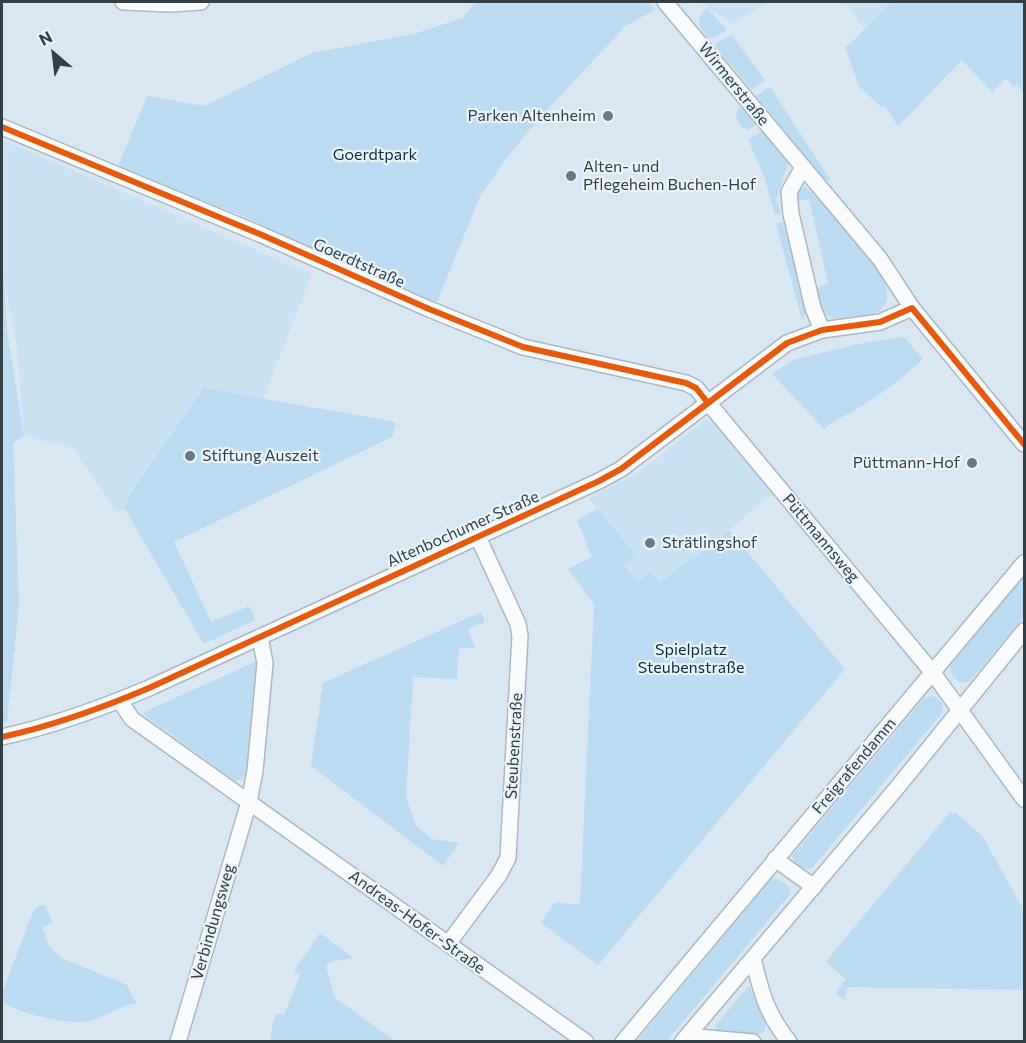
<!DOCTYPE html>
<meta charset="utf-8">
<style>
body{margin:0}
#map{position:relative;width:1026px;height:1043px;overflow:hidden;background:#d8e7f2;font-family:Commissioner,sans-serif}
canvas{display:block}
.frame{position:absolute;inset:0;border:3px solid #333e45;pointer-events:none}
.north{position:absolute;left:24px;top:24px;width:60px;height:60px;-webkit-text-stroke:4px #e9f4fc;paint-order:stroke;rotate:332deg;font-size:16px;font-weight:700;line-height:24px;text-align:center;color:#333e45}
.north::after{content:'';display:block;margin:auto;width:21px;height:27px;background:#333e45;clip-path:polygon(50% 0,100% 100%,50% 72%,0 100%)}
</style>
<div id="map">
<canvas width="1026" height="1043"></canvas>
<div class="frame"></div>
<div class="north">N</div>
</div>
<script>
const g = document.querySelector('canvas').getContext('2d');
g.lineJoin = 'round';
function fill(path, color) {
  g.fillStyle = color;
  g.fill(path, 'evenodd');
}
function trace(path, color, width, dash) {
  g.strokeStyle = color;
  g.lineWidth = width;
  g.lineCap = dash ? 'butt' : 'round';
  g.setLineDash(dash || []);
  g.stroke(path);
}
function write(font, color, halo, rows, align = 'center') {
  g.font = font + ' Commissioner,sans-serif';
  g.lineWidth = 4.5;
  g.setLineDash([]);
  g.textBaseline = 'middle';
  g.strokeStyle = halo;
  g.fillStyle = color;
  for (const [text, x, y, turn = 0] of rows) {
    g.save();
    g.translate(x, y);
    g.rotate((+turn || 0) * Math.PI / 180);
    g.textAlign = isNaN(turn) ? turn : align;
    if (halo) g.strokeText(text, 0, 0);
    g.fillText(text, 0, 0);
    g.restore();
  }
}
fill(new Path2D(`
 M701 2H767L732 24Z
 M844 2H891L865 28Z
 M2 140 312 274 263 399 202 388 130 494 124 508 117 512 73 448 24 436 17 344 4 279 2 276Z
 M706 420 715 423 772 494 693 560 692 558 660 584 638 582 624 565 635 555 588 498 637 474Z`), '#c9e2f4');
fill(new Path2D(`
 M475 2H648L656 9 622 28V30L542 115 508 156 480 196 437 302 341 262 238 214 117 169 147 96 204 106 312 53 414 34 463 18Z
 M891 2H1024V94L1017 84 1014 87 1006 78 992 92 962 60 898 126 884 105 881 107 859 86 845 47 852 42Z
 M707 8 727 30 709 39C700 28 694 20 707 8Z
 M732 35 765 80 752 90 716 48V43Z
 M770 87 830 179 826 181 756 96Z
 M743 106 758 124 747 130 745 127 743 128 736 117 738 109Z
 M763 131 788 163 776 200 781 213 775 215 764 176 748 139Z
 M806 187 826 207 876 268 887 288V301L880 311 872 314 834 319 826 314 815 289 828 283 809 199 795 202 798 189Z
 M783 222 805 304 806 312 802 320 776 224Z
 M2 276 4 279 7 331 24 436 13 443 19 605 7 721 2 723Z
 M904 337 923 359C904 377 878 397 855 410 844 416 834 421 824 429L772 374 793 360 867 342Z
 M203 388 396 422 392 437 174 542 211 622 249 606 255 620 204 644 124 508 130 494Z
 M597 509 636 555 624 565 638 582 650 572 660 583 692 558 694 559 729 530 845 669 598 965 541 923 555 902 580 905 594 604 568 569 592 557 577 520Z
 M1024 576V617L969 682H959L952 676 950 666Z
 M481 612 485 622 468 629 475 648H459L457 679 413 677 406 798 416 826 432 839 459 843 443 866 311 766 323 683Z
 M257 661 247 773 242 779 235 781 146 716 144 712Z
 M934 696 942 703 943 712 811 869C800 869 796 866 792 856L924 698Z
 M950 812 953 814 955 812 983 837 1020 904 1024 907V990L848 987 844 1000 836 993 846 979 827 963V960Z
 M772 878C783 881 787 883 791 893L667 1041H637Z
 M45 905 53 922 42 928 49 946 61 958 127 985 136 1003C121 1006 108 1015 93 1020 71 1027 21 1014 2 1002V993L33 912 38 906Z
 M320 933 353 958 331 962 326 966 334 997 395 1041H270L273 1024 277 1013 284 1015 300 975 294 971Z
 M749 986 766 1022 764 1032C752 1038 729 1036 717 1031L715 1026Z`), '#bbdcf2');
const minor = new Path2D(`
 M123 2 170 4 201 2
 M665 2 880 259 912 308 1024 444
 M2 127 262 235 429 309 523 347 686 383 696 388 933 673 1024 799
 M803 167 789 192 791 214 813 308 822 330
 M120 701 132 719 586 1042
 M2 737C52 726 102 708 149 688L599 481 621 469 787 343 822 330 880 322 912 308
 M775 859 814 887
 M448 944 499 875 508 858 509 839 520 636 518 624 478 537
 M753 959C762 995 766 1012 789 1042
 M687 1036 753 1042
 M178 1042 249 802 255 771 265 663 260 637
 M623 1042 1024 563
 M682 1042 896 789 1024 631`);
trace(minor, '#adb9c1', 18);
trace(minor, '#f9fbfd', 15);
trace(new Path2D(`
 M2 127 262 235 429 309 523 347 686 383 696 388 708 403
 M2 737C52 726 102 708 149 688L599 481 621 469 787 343 822 330 880 322 912 308 1024 444`), '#e8590c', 6);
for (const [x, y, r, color] of [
 [608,116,6,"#6d7982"],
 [571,176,6,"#6d7982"],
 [190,456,6,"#6d7982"],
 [972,463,6,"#6d7982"],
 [650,543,6,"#6d7982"]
]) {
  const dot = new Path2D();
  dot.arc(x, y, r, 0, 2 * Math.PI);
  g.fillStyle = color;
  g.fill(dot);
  trace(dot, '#e9f4fc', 2);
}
write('16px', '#333e45', '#e9f4fc', [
 ["Wirmerstraße",734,84,51],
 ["Goerdtstraße",359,263,24],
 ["Altenbochumer Straße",463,529,-24],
 ["Püttmannsweg",821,538,50],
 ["Steubenstraße",514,746,-87],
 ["Freigrafendamm",854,766,-50],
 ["Verbindungsweg",213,922,-74],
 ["Andreas-Hofer-Straße",417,922,36]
]);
write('16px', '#333e45', '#e9f4fc', [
 ["Parken Altenheim",596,116,"right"],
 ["Alten- und",583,167],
 ["Pflegeheim Buchen-Hof",583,185],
 ["Stiftung Auszeit",202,456],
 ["Püttmann-Hof",960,463,"right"],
 ["Strätlingshof",662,543]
], 'left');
write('16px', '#0a2d40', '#e9f4fc', [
 ["Goerdtpark",375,155],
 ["Spielplatz",691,650],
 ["Steubenstraße",691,668]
]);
</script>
